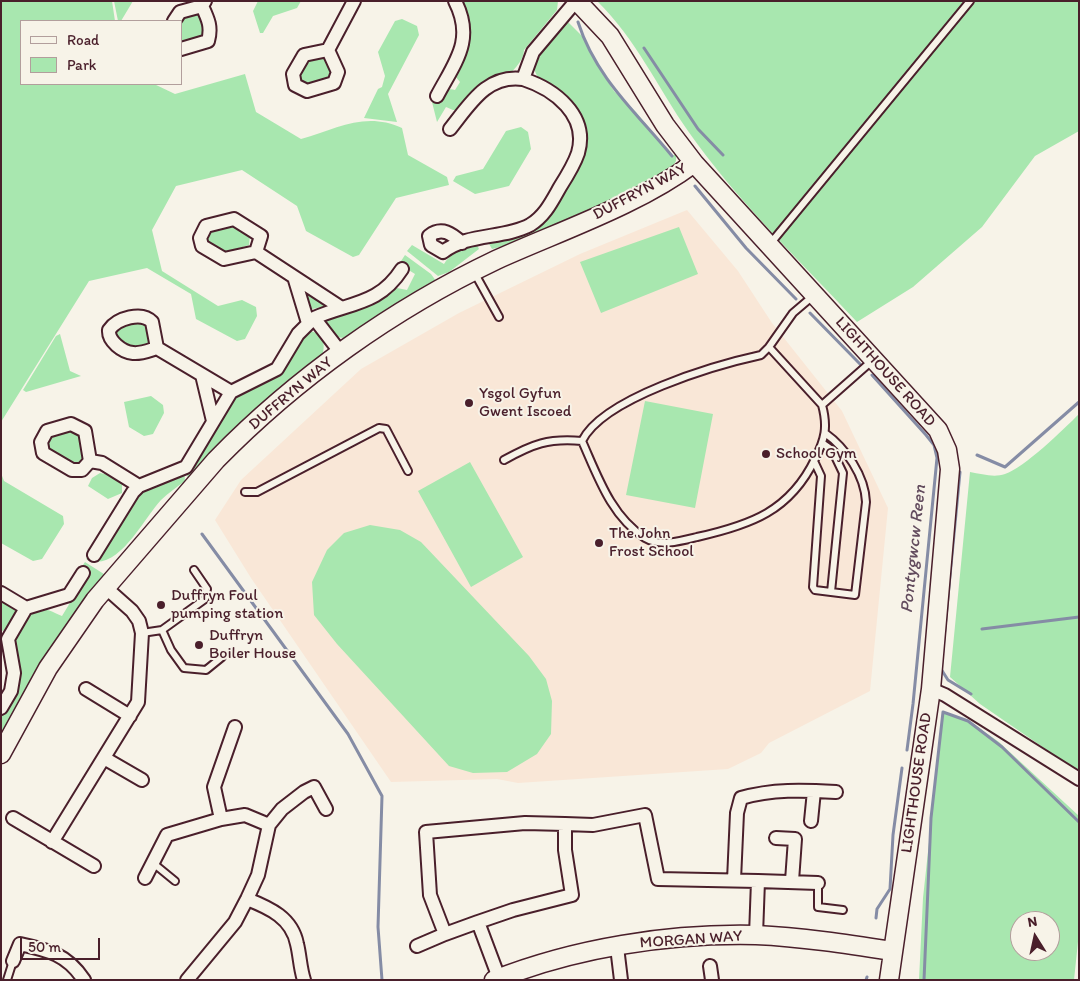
<!DOCTYPE html>
<style>
body{margin:0}
#map{position:relative;width:1080px;height:981px;overflow:hidden;background:#f7f3e8;font-family:Itim,sans-serif}
canvas{display:block}
.frame{position:absolute;inset:0;border:2px solid #4a1f2b;pointer-events:none}
.legend{position:absolute;left:20px;top:20px;width:162px;height:65px;box-sizing:border-box;background:#f7f3e8;border:1px solid #b29e9c;margin:0;padding:6px 9px;list-style:none;font-size:15px;color:#4a1f2b}
.legend li{display:flex;align-items:center;gap:10px;height:25px}
.legend b{width:25px;border:1px solid #b29e9c}
.north{position:absolute;left:1010px;top:911px;width:50px;height:50px;box-sizing:border-box;background:#f7f3e8;border:1px solid #b29e9c;border-radius:50%;rotate:350deg;font-size:14px;font-weight:700;line-height:20px;text-align:center;color:#4a1f2b}
.north::after{content:'';display:block;margin:auto;width:18px;height:22px;background:#4a1f2b;clip-path:polygon(50% 0,100% 100%,50% 72%,0 100%)}
.scale{position:absolute;left:20px;top:938px;width:80px;height:22px;box-sizing:border-box;border:2px solid #4a1f2b;border-top:0;padding-left:6px;font-size:15px;line-height:18px;white-space:nowrap;color:#4a1f2b;-webkit-text-stroke:4px #f7f3e8;paint-order:stroke}
</style>
<div id="map">
<canvas width="1080" height="981"></canvas>
<div class="frame"></div>
<ul class="legend">
<li><b style="height:6px;background:#f7f3e8"></b>Road</li>
<li><b style="height:14px;background:#a8e7af"></b>Park</li>
</ul>
<div class="north">N</div>
<div class="scale">50 m</div>
</div>
<script>
const g = document.querySelector('canvas').getContext('2d');
g.lineJoin = 'round';
function fill(path, color) {
  g.fillStyle = color;
  g.fill(path, 'evenodd');
}
function trace(path, color, width, dash) {
  g.strokeStyle = color;
  g.lineWidth = width;
  g.lineCap = dash ? 'butt' : 'round';
  g.setLineDash(dash || []);
  g.stroke(path);
}
function write(font, color, halo, rows, align = 'center') {
  g.font = font + ' Itim,sans-serif';
  g.lineWidth = 4;
  g.setLineDash([]);
  g.textBaseline = 'middle';
  g.strokeStyle = halo;
  g.fillStyle = color;
  for (const [text, x, y, turn = 0] of rows) {
    g.save();
    g.translate(x, y);
    g.rotate((+turn || 0) * Math.PI / 180);
    g.textAlign = isNaN(turn) ? turn : align;
    if (halo) g.strokeText(text, 0, 0);
    g.fillText(text, 0, 0);
    g.restore();
  }
}
fill(new Path2D(`
 M687 210 738 271 772 323 842 411 888 508 870 691 769 743 761 753 728 769 518 783 497 779 391 782 251 578 215 520 241 480 361 369 459 313 580 254Z`), '#f9e7d7');
fill(new Path2D(`
 M1 1H112L115 21H21V84H154L175 94 245 74 256 112 301 139C337 129 365 111 402 128L408 155 447 177 449 185 396 198 359 255 353 257 306 231 297 206 242 170 176 186 152 230 162 271 218 306 242 300 256 307 257 316 245 339 237 341 196 319 191 294 147 268 89 281 1 422Z
 M114 1H133L121 21H118Z
 M258 1H301L297 8 273 16 263 33H260L253 11Z
 M459 1H558L557 10 524 50C524 72 477 97 459 110H453L446 107 437 122 432 102 437 103C442 95 444 87 455 90L460 82 455 76Z
 M597 1H1079V131L1035 156 982 227 913 287 857 322C799 260 737 201 688 131 658 88 636 39 597 1Z
 M198 12 206 27 203 36 181 43V21L179 18Z
 M402 19 417 26 419 35 388 94 397 122 364 118 378 89 382 87 385 76 378 52 395 21Z
 M566 20 583 37 597 65 614 91 636 112 672 156 676 154V161L670 171 617 198 524 241 492 249 488 242 540 222 584 131C570 116 531 80 533 61Z
 M324 56 331 68 330 76 307 84 300 82 297 72 307 58Z
 M521 127 528 132 531 149 509 186 475 194 453 181 456 176 483 169 506 131Z
 M230 223 250 235 249 245 226 252 209 244 206 232Z
 M679 227 698 274 601 313 580 262Z
 M412 245 444 264C453 250 462 249 477 245L479 249 449 272 438 276 407 251Z
 M405 255 431 274 436 281 435 284 350 337C337 341 326 332 327 318L397 288 407 290 415 274 399 264Z
 M304 291 325 303 326 306 308 310Z
 M136 321 147 322 151 341 145 346 130 348 117 340 115 330Z
 M308 331C325 332 327 347 320 360L188 480 186 469 234 396 266 380 301 334Z
 M60 334 70 371 81 376 26 392 23 390 56 336Z
 M151 396 163 405 164 413 153 434 144 436 129 427 124 402Z
 M645 401 713 414 695 508 626 495Z
 M1079 414V772L980 704 950 677 970 472C982 474 994 478 1005 474 1024 468 1064 429 1079 414Z
 M69 431C83 432 87 452 82 463L73 466 48 452 46 442 50 436Z
 M470 462 523 557 471 587 418 491Z
 M184 470 185 481C177 487 168 493 161 500 143 519 117 575 86 559L137 494Z
 M1 473 4 481 63 516 64 524 42 559 33 561 1 543Z
 M100 473 109 475 122 484V493L108 499 88 486 92 478Z
 M370 525 400 530 421 542 529 656 546 679 552 701 551 734 537 754 507 772 473 773 449 766 337 644 314 615 312 582 327 550 344 533Z
 M85 562 107 576 1 739V714L18 632C31 604 37 604 62 616L88 573 81 568Z
 M1 598 18 612 7 630 1 631Z
 M943 713 972 723 999 742 1079 816V932L1074 980H919L923 898ZM1020 921H1050V951H1020Z`), '#a8e7af');
trace(new Path2D(`
 M578 22C596 78 636 112 672 156
 M644 48 698 129 723 155
 M695 186 746 248 796 299
 M810 313 860 364
 M872 375 926 435 934 445 937 458 913 704 907 750
 M977 455 1005 467 1079 402
 M960 472 941 669 948 680 971 694
 M202 534 348 734 382 796 378 927 382 980
 M982 629 1079 617
 M876 918 877 909 890 889 893 835 902 768
 M866 980 867 977
 M924 980 931 818 943 712 968 721 1002 747 1079 822`), '#858ca5', 3);
const lane = new Path2D(`
 M770 244 970 1
 M474 272 499 317
 M813 296 793 313 769 347 761 355C715 365 603 398 582 441 598 477 611 516 645 538 660 547 681 541 697 537 751 525 790 511 815 459 825 439 828 427 822 405L873 360
 M769 347 822 405
 M822 443 832 450 843 473 831 592
 M504 460C533 444 548 438 582 441
 M814 461 821 476 813 587 815 590 855 595 866 502C865 476 846 448 825 433
 M245 492H257L379 428 386 429 408 471
 M162 630 171 650 184 668 206 670 222 657
 M142 633 162 630 205 599 207 589 194 570
 M153 863 175 881
 M818 883V907L843 910
 M7 980 13 961`);
const street = new Path2D(`
 M174 21 180 12 202 6 205 1
 M181 49 208 41C212 27 208 19 202 6
 M328 50 338 72 334 83 307 91 295 85 293 74 304 55Z
 M328 50 354 1
 M437 96C455 62 475 40 455 1
 M450 129C470 104 487 74 523 79L533 52 576 1
 M462 243C452 234 442 226 429 236L431 245 443 252C467 233 504 239 530 225 545 216 552 201 560 187 567 176 574 165 578 153 589 115 554 89 523 79
 M256 252 224 259 202 246 200 238 206 226 234 219 261 236 256 252 340 307
 M295 280 308 323
 M314 318C351 302 379 305 402 269
 M157 348 152 322C142 311 117 318 109 330 108 341 122 352 133 353 141 354 150 350 157 348L231 392
 M202 375 213 421
 M90 461 85 431 71 424 47 431 41 442 43 453 72 470H82L90 461 102 463 139 486
 M94 555 133 492 139 486 186 467 231 392 277 369 298 334 314 318 341 353
 M1 593 26 608
 M86 689 130 716
 M931 689 945 695 1079 779
 M1 708 11 691 14 673 8 639 26 608 69 595 83 573
 M104 758 142 780
 M13 818 94 866
 M221 819 214 787 235 727
 M811 821 814 791
 M565 824 593 825 645 815 658 879 758 881 756 935
 M776 838 795 839 792 881
 M52 842 138 702 142 633 139 621 132 611 105 587
 M145 878 167 835 221 819 245 815 269 825
 M734 880 737 813 741 798C772 789 803 790 836 792
 M758 881 818 883
 M247 899C270 908 292 918 297 944 300 956 300 968 304 980
 M478 922 513 910 572 895 565 850V824L525 823 426 832 430 895 445 934 478 922 499 978
 M417 946 445 934
 M617 947 621 980
 M13 961 20 944C48 950 67 954 84 980
 M710 966 712 980
 M187 980 235 922 247 899 258 875 269 825 282 809 304 792 314 787 326 809`);
const secondary = new Path2D(`
 M577 1 610 36 665 125 694 163 938 430 947 450 950 469 931 689 889 980
 M1 754 48 668 95 600 216 460C296 378 393 309 496 260 560 231 638 205 694 163
 M494 980C575 948 669 933 756 935 801 937 847 944 892 951`);
trace(lane, '#4a1f2b', 10);
trace(street, '#4a1f2b', 16);
trace(secondary, '#4a1f2b', 21);
trace(lane, '#f7f3e8', 6);
trace(street, '#f7f3e8', 12);
trace(secondary, '#f7f3e8', 18);
for (const [x, y, r, color] of [
 [469,403,5,"#4a1f2b"],
 [766,454,5,"#4a1f2b"],
 [599,543,5,"#4a1f2b"],
 [161,605,5,"#4a1f2b"],
 [199,645,5,"#4a1f2b"]
]) {
  const dot = new Path2D();
  dot.arc(x, y, r, 0, 2 * Math.PI);
  g.fillStyle = color;
  g.fill(dot);
  trace(dot, '#f7f3e8', 2);
}
write('16px', '#4a1f2b', '#f7f3e8', [
 ["DUFFRYN WAY",640,192,-28],
 ["LIGHTHOUSE ROAD",885,372,48],
 ["DUFFRYN WAY",291,394,-40],
 ["LIGHTHOUSE ROAD",917,783,-82],
 ["MORGAN WAY",691,940,-4]
]);
write('16px', '#4a1f2b', '#f7f3e8', [
 ["Ysgol Gyfun",479,394],
 ["Gwent Iscoed",479,412],
 ["School Gym",776,454],
 ["The John",609,534],
 ["Frost School",609,552],
 ["Duffryn Foul",171,596],
 ["pumping station",171,614],
 ["Duffryn",209,636],
 ["Boiler House",209,654]
], 'left');
write('italic 18px', '#634c5e', '#f7f3e8', [
 ["Pontygwcw Reen",914,549,-84]
]);
</script>
